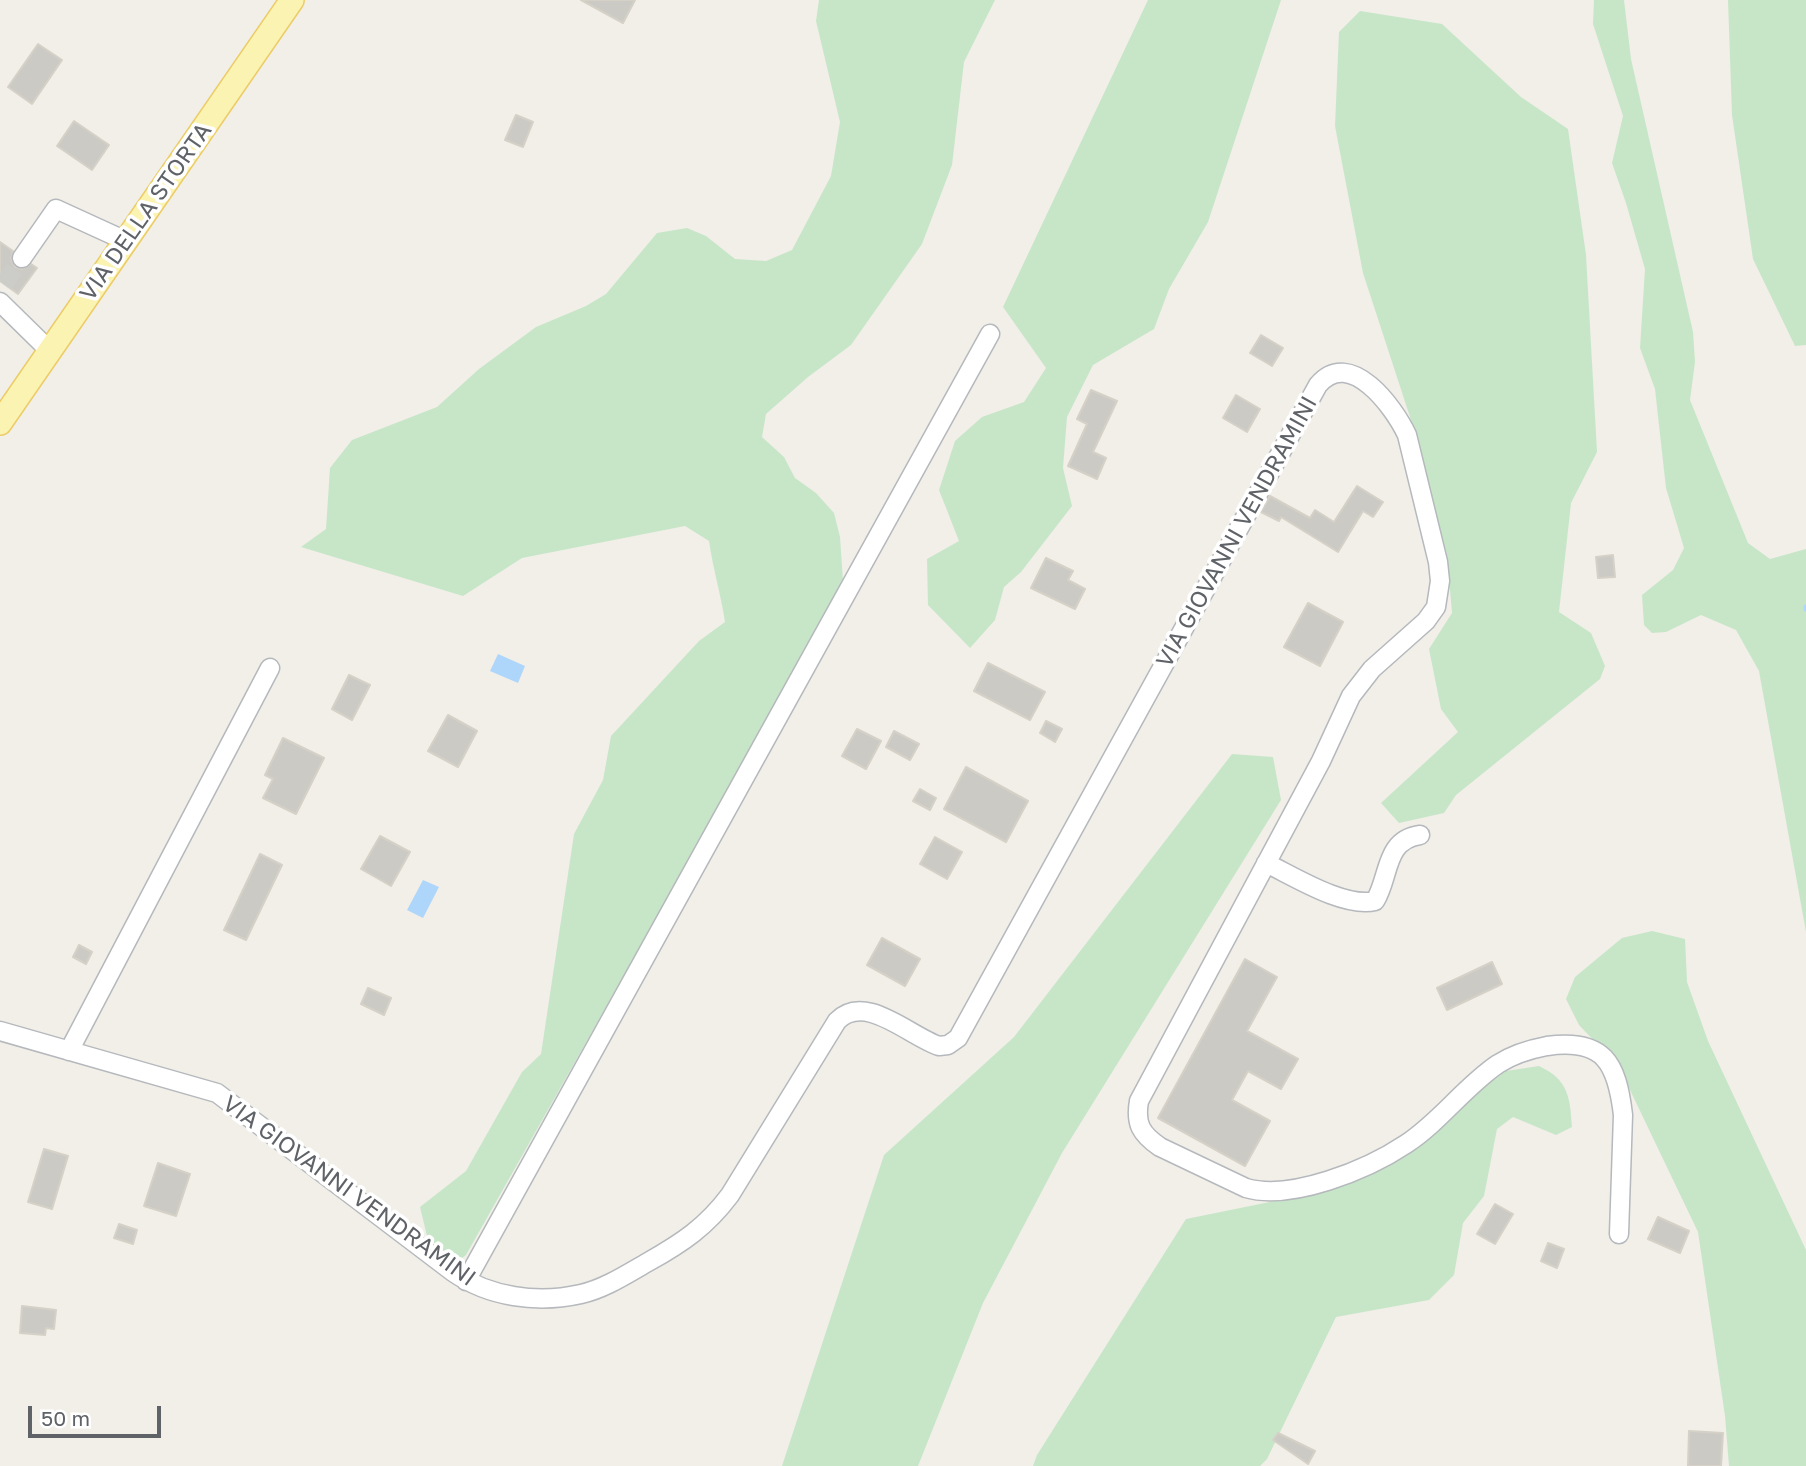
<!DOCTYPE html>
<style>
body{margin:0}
#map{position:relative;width:1806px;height:1466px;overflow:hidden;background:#f1efe8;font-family:"Golos Text",sans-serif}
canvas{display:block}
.scale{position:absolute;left:28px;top:1406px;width:133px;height:32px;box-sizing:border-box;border:4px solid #5f6368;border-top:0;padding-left:9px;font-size:21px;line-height:24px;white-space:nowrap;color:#5f6368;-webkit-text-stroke:5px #fff;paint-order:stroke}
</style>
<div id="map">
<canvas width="1806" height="1466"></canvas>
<div class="scale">50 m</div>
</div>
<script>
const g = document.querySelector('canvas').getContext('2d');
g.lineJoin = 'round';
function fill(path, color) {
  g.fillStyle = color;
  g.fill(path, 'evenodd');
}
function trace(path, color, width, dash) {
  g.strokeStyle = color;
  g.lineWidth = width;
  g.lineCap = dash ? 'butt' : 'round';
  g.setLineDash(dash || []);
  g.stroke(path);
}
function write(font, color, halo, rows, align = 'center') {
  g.font = font + ' "Golos Text",sans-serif';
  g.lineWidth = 7;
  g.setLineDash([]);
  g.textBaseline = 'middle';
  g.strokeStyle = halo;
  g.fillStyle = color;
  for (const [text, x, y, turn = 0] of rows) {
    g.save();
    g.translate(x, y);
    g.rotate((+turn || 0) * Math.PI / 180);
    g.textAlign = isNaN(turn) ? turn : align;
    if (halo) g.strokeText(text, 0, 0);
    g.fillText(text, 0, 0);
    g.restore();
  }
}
fill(new Path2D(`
 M819 0H995L964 62 952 165 922 244 851 345 808 377 766 414 762 437 784 457 795 478 816 493 834 513 840 537 843 581 830 610 466 1255 456 1263 427 1236 420 1207 466 1171 522 1072 541 1054 574 834 603 780 611 736 699 641 725 622C721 595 713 569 709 541L685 526 522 558 463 596 301 547 326 529 330 468 352 440 437 407 479 369 536 327 586 306 606 294 657 233 687 228 706 236 735 259 766 261 792 250 831 176 840 122 816 21Z
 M1148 0H1281L1208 222 1169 289 1154 329 1093 365 1067 417 1063 468 1072 506 1021 572 1004 587 995 620 970 648 928 605 927 559 959 541 939 490 955 441 982 417 1024 402 1046 368 1003 307Z
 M1594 0H1624L1631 59 1693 332 1695 362 1690 400 1748 543 1770 559 1806 549V932L1759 671 1736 630 1701 615 1666 632 1652 633 1644 625 1642 595 1673 570 1684 548 1666 488 1655 389 1640 348 1645 269 1626 203 1612 163 1623 116 1593 24Z
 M1728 0H1806V345L1795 346 1753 259 1732 115Z
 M1360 11 1442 24 1521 97 1568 129 1586 255 1597 452 1571 503 1559 612 1591 633 1605 666 1600 679 1456 795 1444 813 1399 823 1381 803 1458 732 1441 709 1429 649 1452 613 1447 555 1410 417 1363 273 1335 126 1339 32Z
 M1232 754 1273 757 1281 800 1062 1153 983 1303 918 1466H782L884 1155 1014 1037Z
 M1652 931 1685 939 1687 982 1708 1041 1806 1250V1466H1729L1725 1416 1698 1232 1619 1067 1579 1025 1566 999 1575 977 1622 938Z
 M1539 1066C1569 1080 1570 1098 1572 1127L1556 1135 1513 1117 1497 1129 1484 1196 1463 1223 1454 1275 1429 1300 1336 1317 1267 1459 1260 1466H1033L1037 1455 1186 1219 1329 1190 1407 1155 1478 1092 1506 1071Z`), '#c7e6c8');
fill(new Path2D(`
 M498 654 525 666 518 683 490 671Z
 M423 880 439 887 423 918 407 910Z`), '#aed6fb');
trace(new Path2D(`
 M1806 607V609`), '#aed6fb', 5);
const building = new Path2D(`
 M581 0H635L623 23Z
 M38 44 62 60 32 104 8 87Z
 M516 115 533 122 523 147 505 140Z
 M74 121 109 145 92 170 57 146Z
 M0 242 13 251 11 258 15 267 22 269 31 264 37 268 18 294 0 281Z
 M1261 335 1283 348 1272 366 1250 353Z
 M1091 390 1117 401 1093 452 1106 458 1097 479 1068 466 1087 424 1077 419Z
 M1236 395 1260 409 1247 432 1223 418Z
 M1357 486 1383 502 1373 517 1363 511 1338 552 1281 517 1279 521 1261 512 1270 496 1310 518 1315 510 1334 522Z
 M1613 555 1615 577 1598 578 1596 557Z
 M1046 558 1073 571 1068 580 1085 589 1075 609 1031 588Z
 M1308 603 1343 622 1320 666 1284 647Z
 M988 663 1045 692 1030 720 974 691Z
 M349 675 370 685 352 720 332 709Z
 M448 715 477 731 458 767 428 751Z
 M1046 721 1062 729 1055 742 1040 733Z
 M857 729 881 741 866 769 842 756Z
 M894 731 919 744 910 760 886 747Z
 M283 738 324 758 296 814 263 798 273 779 265 775Z
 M966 767 1028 801 1006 842 944 809Z
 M920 789 936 798 930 810 913 801Z
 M380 836 410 852 391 886 361 869Z
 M935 837 962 852 947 879 920 864Z
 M260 854 282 865 246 940 224 930Z
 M882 938 920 959 905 986 867 965Z
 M79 945 92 952 86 964 73 957Z
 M1245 959 1277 977 1247 1031 1298 1059 1281 1089 1248 1071 1232 1100 1270 1121 1245 1166 1158 1118Z
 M1492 962 1502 984 1447 1010 1437 988Z
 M368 988 391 998 384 1015 361 1004Z
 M44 1149 68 1156 52 1209 28 1202Z
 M158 1163 190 1174 176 1216 144 1206Z
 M1495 1204 1513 1214 1495 1244 1477 1234Z
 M1658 1217 1689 1231 1680 1253 1648 1239Z
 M119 1224 137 1230 133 1244 114 1238Z
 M1548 1243 1564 1249 1557 1268 1541 1261Z
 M22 1306 56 1310 54 1329 46 1328 45 1335 20 1333Z
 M1689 1431 1723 1433 1721 1466H1688Z
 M1278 1433 1315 1451 1308 1464 1273 1440Z`);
fill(building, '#cccac5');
trace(building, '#d5d1c7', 2);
trace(new Path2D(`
 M4 284 22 258`), '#ccccc8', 18, [18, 9]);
const minor = new Path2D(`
 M22 258 56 209 126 241
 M0 302 50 351
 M1266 863C1295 877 1344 908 1375 901 1390 877 1384 840 1420 835
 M0 1031 217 1093 453 1272C489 1297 537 1304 581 1294 604 1289 627 1274 648 1262 682 1243 706 1227 730 1195L837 1021C865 992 909 1036 939 1046L948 1045 958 1038 1318 385C1350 347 1394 407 1407 435L1438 562 1440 581 1436 607 1426 621 1372 669 1351 696 1321 761 1139 1101C1135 1124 1141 1134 1160 1147L1246 1188C1291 1201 1367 1170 1406 1144 1440 1122 1464 1087 1498 1064 1512 1055 1531 1049 1547 1046 1604 1038 1617 1063 1623 1115L1619 1234
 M69 1051 270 668
 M466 1281 990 334`);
const major = new Path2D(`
 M0 423 292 0`);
trace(minor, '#b5b8bc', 21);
trace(major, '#eccc66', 26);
trace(minor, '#fff', 18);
trace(major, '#fbf3b2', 23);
write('23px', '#5f6368', '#fff', [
 ["VIA DELLA STORTA",146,212,-55],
 ["VIA GIOVANNI VENDRAMINI",1237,532,-61],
 ["VIA GIOVANNI VENDRAMINI",349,1191,36]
]);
</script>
